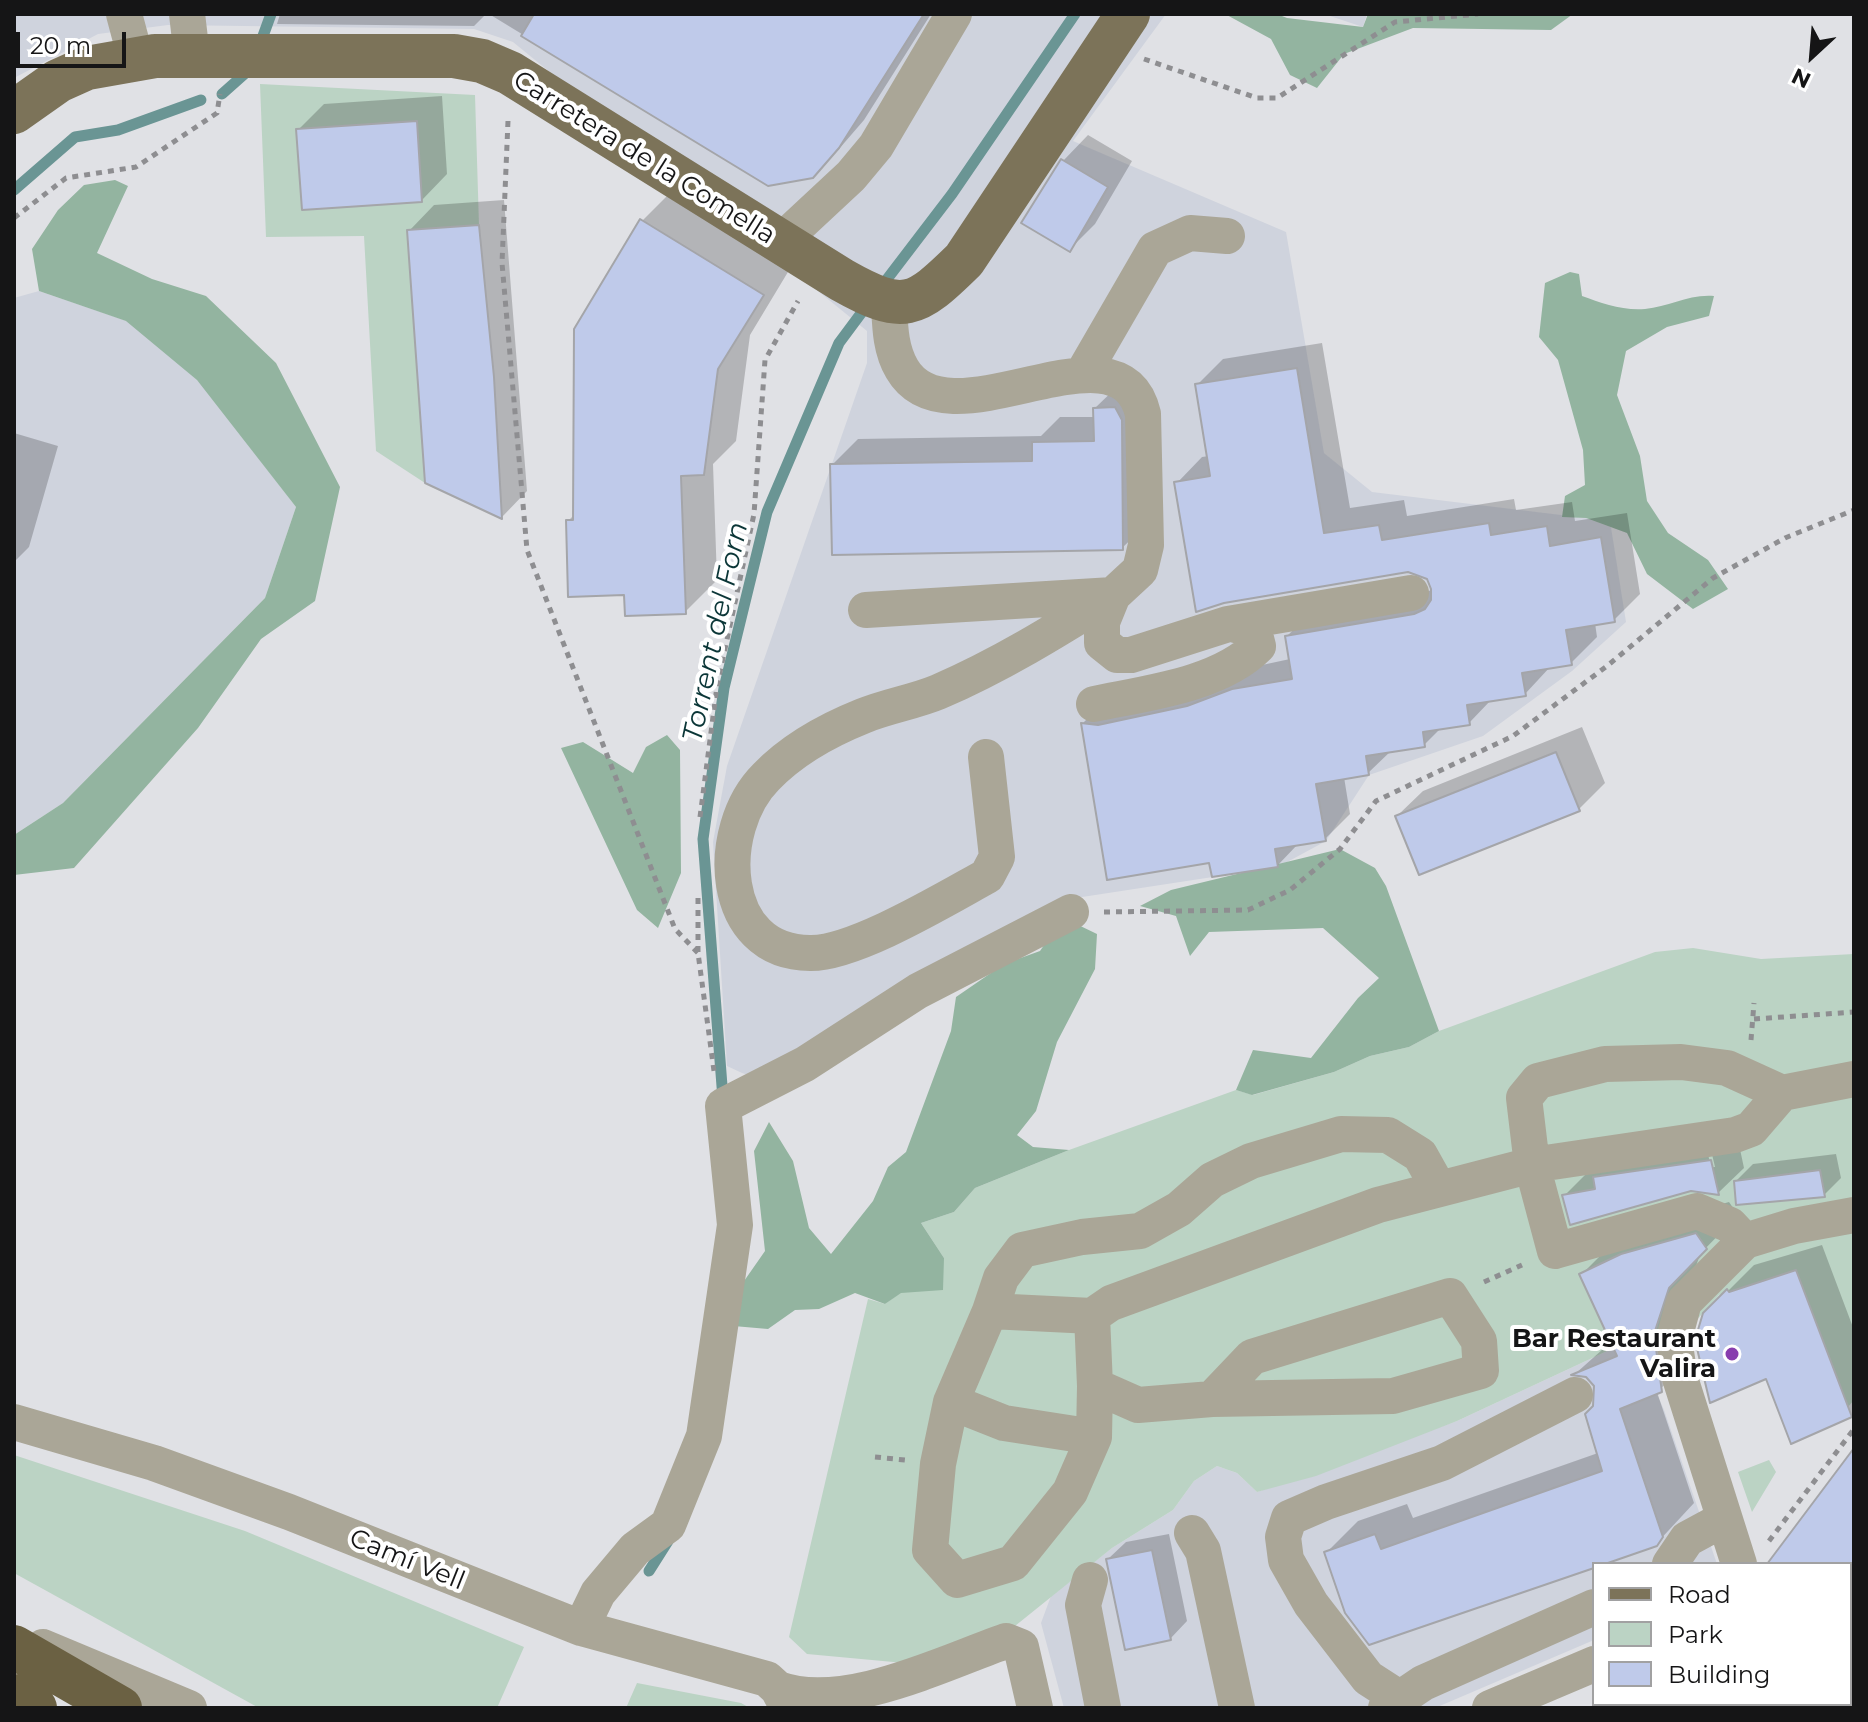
<!DOCTYPE html>
<meta charset="utf-8">
<style>
body{margin:0}
#map{position:relative;width:1868px;height:1722px;overflow:hidden;background:#e0e1e5;font-family:Montserrat,sans-serif}
canvas{display:block}
.frame{position:absolute;inset:0;border:16px solid #151516;pointer-events:none}
.legend{position:absolute;left:1592px;top:1562px;width:260px;height:144px;box-sizing:border-box;background:#fff;border:2px solid #a1a1a2;margin:0;padding:10px 14px;list-style:none;font-size:24px;color:#151516}
.legend li{display:flex;align-items:center;gap:16px;height:40px}
.legend b{width:40px;border:2px solid #a1a1a2}
.north{position:absolute;left:1772px;top:16px;width:80px;height:80px;-webkit-text-stroke:6px #fff;paint-order:stroke;rotate:206deg;font-size:22px;font-weight:700;line-height:32px;text-align:center;color:#151516}
.north::after{content:'';display:block;margin:auto;width:28px;height:36px;background:#151516;clip-path:polygon(50% 0,100% 100%,50% 72%,0 100%)}
.scale{position:absolute;left:16px;top:32px;width:110px;height:36px;box-sizing:border-box;border:4px solid #151516;border-top:0;padding-left:10px;font-size:24px;line-height:28px;white-space:nowrap;color:#151516;-webkit-text-stroke:6px #fff;paint-order:stroke}
</style>
<div id="map">
<canvas width="1868" height="1722"></canvas>
<div class="frame"></div>
<ul class="legend">
<li><b style="height:10px;background:#7c7359"></b>Road</li>
<li><b style="height:22px;background:#bbd3c4"></b>Park</li>
<li><b style="height:22px;background:#bfcaea"></b>Building</li>
</ul>
<div class="north">N</div>
<div class="scale">20 m</div>
</div>
<script>
const g = document.querySelector('canvas').getContext('2d');
g.lineJoin = 'round';
function fill(path, color) {
  g.fillStyle = color;
  g.fill(path, 'evenodd');
}
function trace(path, color, width, dash) {
  g.strokeStyle = color;
  g.lineWidth = width;
  g.lineCap = dash ? 'butt' : 'round';
  g.setLineDash(dash || []);
  g.stroke(path);
}
function write(font, color, halo, rows, align = 'center') {
  g.font = font + ' Montserrat,sans-serif';
  g.lineWidth = 8;
  g.setLineDash([]);
  g.textBaseline = 'middle';
  g.strokeStyle = halo;
  g.fillStyle = color;
  for (const [text, x, y, turn = 0] of rows) {
    g.save();
    g.translate(x, y);
    g.rotate((+turn || 0) * Math.PI / 180);
    g.textAlign = isNaN(turn) ? turn : align;
    if (halo) g.strokeText(text, 0, 0);
    g.fillText(text, 0, 0);
    g.restore();
  }
}
fill(new Path2D(`
 M14 14H1166L1073 141 1286 232 1324 453 1372 492 1586 518 1611 527 1626 622 1572 671 1483 736 1369 775 1326 841 1278 867 1056 901 763 1080 742 1073 727 1066 713 842 727 766 867 363V331L513 42 474 29 168 25 98 34 14 78Z
 M1324 14H1367L1363 27Z
 M39 291 133 323 203 385 296 507 265 598 63 803 14 835V298Z
 M1633 1339 1664 1410 1717 1564H1594V1640L1435 1708H1064L1041 1623 1051 1596 1112 1548 1173 1510 1194 1481 1217 1466 1237 1473 1257 1492 1457 1421Z`), '#cfd3dd');
fill(new Path2D(`
 M260 84 475 95 479 225 407 231 417 357 494 377 418 385 425 483 376 451 364 236 266 237ZM417 121 422 202 302 210 297 129Z
 M1693 948 1761 959 1854 954V1400L1848 1407 1796 1270 1719 1295 1693 1324 1633 1339 1457 1421 1316 1476 1257 1492 1237 1473 1217 1466 1194 1481 1173 1510 1112 1548 1015 1626 915 1664 807 1654 789 1637 868 1299 885 1304 944 1258 921 1223 954 1212 975 1188 1069 1150 1236 1090 1253 1095 1334 1072 1370 1056 1409 1047 1439 1031 1655 952Z
 M14 1455 245 1531 524 1647 497 1708H259L14 1573Z
 M1769 1460 1776 1472 1752 1512 1738 1472Z
 M637 1683 741 1703 750 1708H626Z`), '#bbd3c4');
fill(new Path2D(`
 M1225 14H1277L1287 18 1363 27 1368 14H1573L1551 30 1413 28 1344 54 1317 88 1290 75 1271 39Z
 M115 180 128 186 97 253 152 279 206 296 276 363 340 487 315 601 261 639 198 728 74 868 14 875V835L63 803 265 598 296 507 197 380 126 321 39 291 32 249 58 210 84 185Z
 M1570 272 1579 274 1582 296C1601 303 1623 311 1645 309 1669 307 1688 294 1714 296L1709 316 1667 327 1626 351 1617 395 1640 456 1647 501 1668 533 1708 560 1728 589 1693 609 1647 574 1627 533 1586 518 1562 517 1565 496 1585 485 1583 450 1558 360 1539 337 1545 283Z
 M667 735 680 750 681 873 658 928 637 910 561 748 583 742 633 773 646 747Z
 M1340 849 1375 868 1386 886 1439 1031 1409 1047 1370 1056 1334 1072 1252 1095 1236 1090 1253 1050 1311 1058 1358 998 1379 978 1323 928 1209 932 1190 956 1176 916 1140 906 1171 890Z
 M1070 921 1097 934 1095 969 1057 1042 1036 1111 1017 1135 1033 1147 1069 1150 975 1188 954 1212 921 1223 944 1258 943 1290 901 1293 885 1304 855 1293 819 1309 795 1310 768 1329 722 1325 735 1294 765 1251 754 1151 769 1122 793 1161 809 1228 831 1254 873 1201 888 1167 906 1152 951 1031 956 997 1004 964 1040 951 1053 932Z`), '#93b4a0');
fill(new Path2D(`
 M280 14H486L474 26 277 24Z
 M489 14H931L864 120 839 149 812 176 768 184Z
 M442 96 447 174 422 200 298 130 324 104Z
 M1088 135 1132 161 1095 224 1070 249 1063 161Z
 M674 189 794 262 750 335 736 441 713 464 717 580 685 612 626 593 568 521 575 514 642 221Z
 M504 200 527 491 502 517 409 231 434 205Z
 M1322 343 1350 508 1404 500 1407 516 1514 499 1516 510 1572 502 1575 521 1627 513 1640 594 1614 620 1595 623 1597 637 1571 663 1551 666 1525 694 1492 699 1469 723 1442 727 1424 745 1392 750 1368 773 1344 777 1350 814 1325 839 1299 843 1277 866 1211 861 1108 877 1083 723 1108 698 1290 659 1287 636 1313 611 1434 590 1428 577 1177 483 1202 457 1209 456 1197 385 1223 359Z
 M1121 383 1148 523 1122 548 832 465 858 439 1041 436 1060 417H1095V408Z
 M14 433 58 446 29 547 14 562Z
 M1582 727 1605 783 1579 809 1420 873 1397 816 1423 791Z
 M1737 1135 1744 1168 1718 1193 1691 1189 1564 1196 1590 1170ZM1707 1150H1711L1715 1167H1711Z
 M1836 1154 1841 1178 1824 1195 1736 1181 1753 1164Z
 M1729 1202 1738 1215 1700 1254 1685 1300 1693 1358 1657 1392 1694 1503 1656 1544 1594 1566 1326 1553 1358 1521 1407 1504 1413 1518 1598 1453 1596 1385 1587 1375 1575 1374 1612 1341 1581 1275 1613 1243 1655 1223Z
 M1822 1245 1854 1330V1412L1851 1416 1767 1376 1705 1314 1754 1265Z
 M1854 1451V1698L1850 1699V1564H1769Z
 M1169 1534 1187 1621 1170 1639 1108 1559 1126 1542Z
 M1807 1704H1831L1817 1708H1808Z`), '#0003');
trace(new Path2D(`
 M259 47 271 14
 M222 94 249 70
 M14 190 75 137 118 130 201 100
 M881 287 952 194 1075 14
 M723 1099 703 839 724 688 767 512 839 343 868 304
 M649 1571 668 1541`), '#6a9594', 11);
const building = new Path2D(`
 M534 14H924L839 148 813 178 768 186 521 36Z
 M417 121 422 202 302 210 296 129Z
 M1061 159 1108 187 1070 252 1021 223Z
 M640 219 764 295 718 369 704 475 681 476 686 614 625 616 624 595 568 597 566 520H573L574 329Z
 M479 225 494 377 502 519 425 483 407 230Z
 M1297 368 1324 533 1379 525 1382 540 1489 523 1491 535 1547 526 1550 546 1601 537 1615 622 1566 630 1572 665 1522 673 1526 696 1467 705 1470 725 1423 732 1425 747 1366 756 1369 775 1316 784 1326 841 1275 849 1278 867 1212 877 1209 863 1107 880 1081 723 1098 725 1140 716 1187 706 1232 689 1292 679 1285 636 1414 614 1425 609 1431 600V589L1427 579 1408 572 1224 603 1196 612 1174 482 1210 476 1195 384Z
 M1115 407 1122 420 1123 550 832 555 830 464 1032 461V442L1094 441 1093 408Z
 M1556 752 1580 811 1419 875 1395 816Z
 M1711 1160 1719 1195 1691 1191 1570 1225 1562 1195 1595 1189 1593 1177Z
 M1820 1170 1825 1197 1736 1205 1734 1181Z
 M1696 1233 1707 1249 1669 1288 1654 1334 1662 1392 1620 1409 1663 1537 1657 1546 1605 1564H1594V1568L1369 1645 1345 1613 1324 1552 1375 1534 1381 1549 1602 1471 1585 1414 1593 1406 1594 1386 1586 1377 1571 1375 1617 1356 1579 1274 1621 1254Z
 M1796 1270 1852 1417 1791 1444 1766 1379 1710 1403 1695 1340 1703 1313 1727 1289 1729 1292Z
 M1854 1448V1564H1767Z
 M1152 1550 1171 1640 1125 1650 1106 1559Z`);
fill(building, '#bfcaea');
trace(building, '#a4a5a9', 2);
trace(new Path2D(`
 M1144 59 1257 98H1277L1395 22 1478 14
 M508 121 502 263 527 550 675 929 698 953
 M14 218 66 178 136 167 217 113 220 94
 M700 817 717 686 754 514 765 360 798 301
 M698 898V953L714 1071
 M1104 912 1248 910 1290 890 1340 849 1376 801 1513 736 1607 666 1713 578 1785 538 1854 510
 M1754 1019 1854 1012
 M1751 1040 1754 1003
 M1484 1282 1522 1265
 M875 1457 905 1460
 M1769 1541 1854 1429`), '#8e8e91', 5, [6, 6]);
trace(new Path2D(`
 M124 14 136 59
 M187 14 192 56
 M778 244 851 176 876 146 954 14
 M1082 375 1155 249 1190 233 1227 236
 M1113 595 1102 622V643L1117 655H1131L1228 624 1411 593
 M866 610 1113 595 1140 570 1146 545 1143 414C1119 313 949 450 902 369 890 349 890 325 889 303
 M1094 704C1146 693 1219 685 1258 646 1255 630 1243 625 1228 624
 M986 757 997 857 987 876C945 899 854 954 810 953 718 953 714 829 766 777 792 750 828 730 863 716 887 706 914 702 938 692 999 666 1057 630 1113 595
 M1782 1093 1751 1129 1735 1135 1532 1165 1524 1098 1538 1081 1605 1064 1681 1062 1727 1068 1782 1093 1854 1079
 M990 1311 1001 1278 1022 1250 1082 1237 1140 1231 1179 1209 1212 1180 1251 1161 1341 1134 1388 1135 1420 1155 1439 1189
 M1092 1316 990 1311 951 1402 938 1464 930 1550 957 1580 1013 1563 1070 1492 1094 1437 1095 1386
 M1212 1399 1252 1357 1450 1296 1479 1341 1481 1371 1393 1396 1212 1399 1138 1405 1095 1386 1092 1316 1111 1303 1378 1205 1532 1165 1555 1251 1697 1211 1730 1225 1745 1241
 M951 1402 1004 1423 1094 1437
 M14 1422 154 1463 289 1512 581 1628 767 1679 778 1689 788 1708
 M1192 1533 1203 1551 1237 1708
 M1670 1564 1687 1539 1724 1519
 M1739 1564 1680 1378 1674 1339 1684 1302 1745 1241 1794 1226 1854 1215
 M1090 1580 1083 1605 1103 1708
 M581 1628 598 1593 635 1549 668 1525 704 1436 735 1225 723 1106 805 1064 918 991 1071 912
 M43 1647 189 1708
 M778 1689C844 1713 943 1663 1006 1641L1021 1647 1035 1708
 M1399 1698 1368 1678 1311 1604 1286 1560 1283 1537 1289 1518 1326 1502 1442 1463 1575 1395
 M1774 1704 1775 1708
 M1386 1708 1423 1683 1594 1607
 M1490 1708 1594 1664`), '#aaa697', 36);
trace(new Path2D(`
 M14 112 58 81 87 68 155 56H454L482 61 510 73 842 280C904 315 915 308 964 260L1128 14`), '#7c7359', 44);
trace(new Path2D(`
 M14 1647 120 1708
 M14 1696 35 1708`), '#6b6143', 44);
for (const [x, y, r, color] of [
 [1732,1354,8,"#883dae"]
]) {
  const dot = new Path2D();
  dot.arc(x, y, r, 0, 2 * Math.PI);
  g.fillStyle = color;
  g.fill(dot);
  trace(dot, '#fff', 3);
}
write('26px', '#151516', '#fff', [
 ["Carretera de la Comella",644,158,32],
 ["Camí Vell",407,1560,22]
]);
write('bold 26px', '#151516', '#fff', [
 ["Bar Restaurant",1716,1339],
 ["Valira",1716,1369]
], 'right');
write('italic 28px', '#0b3637', '#fff', [
 ["Torrent del Forn",716,632,-78]
]);
</script>
